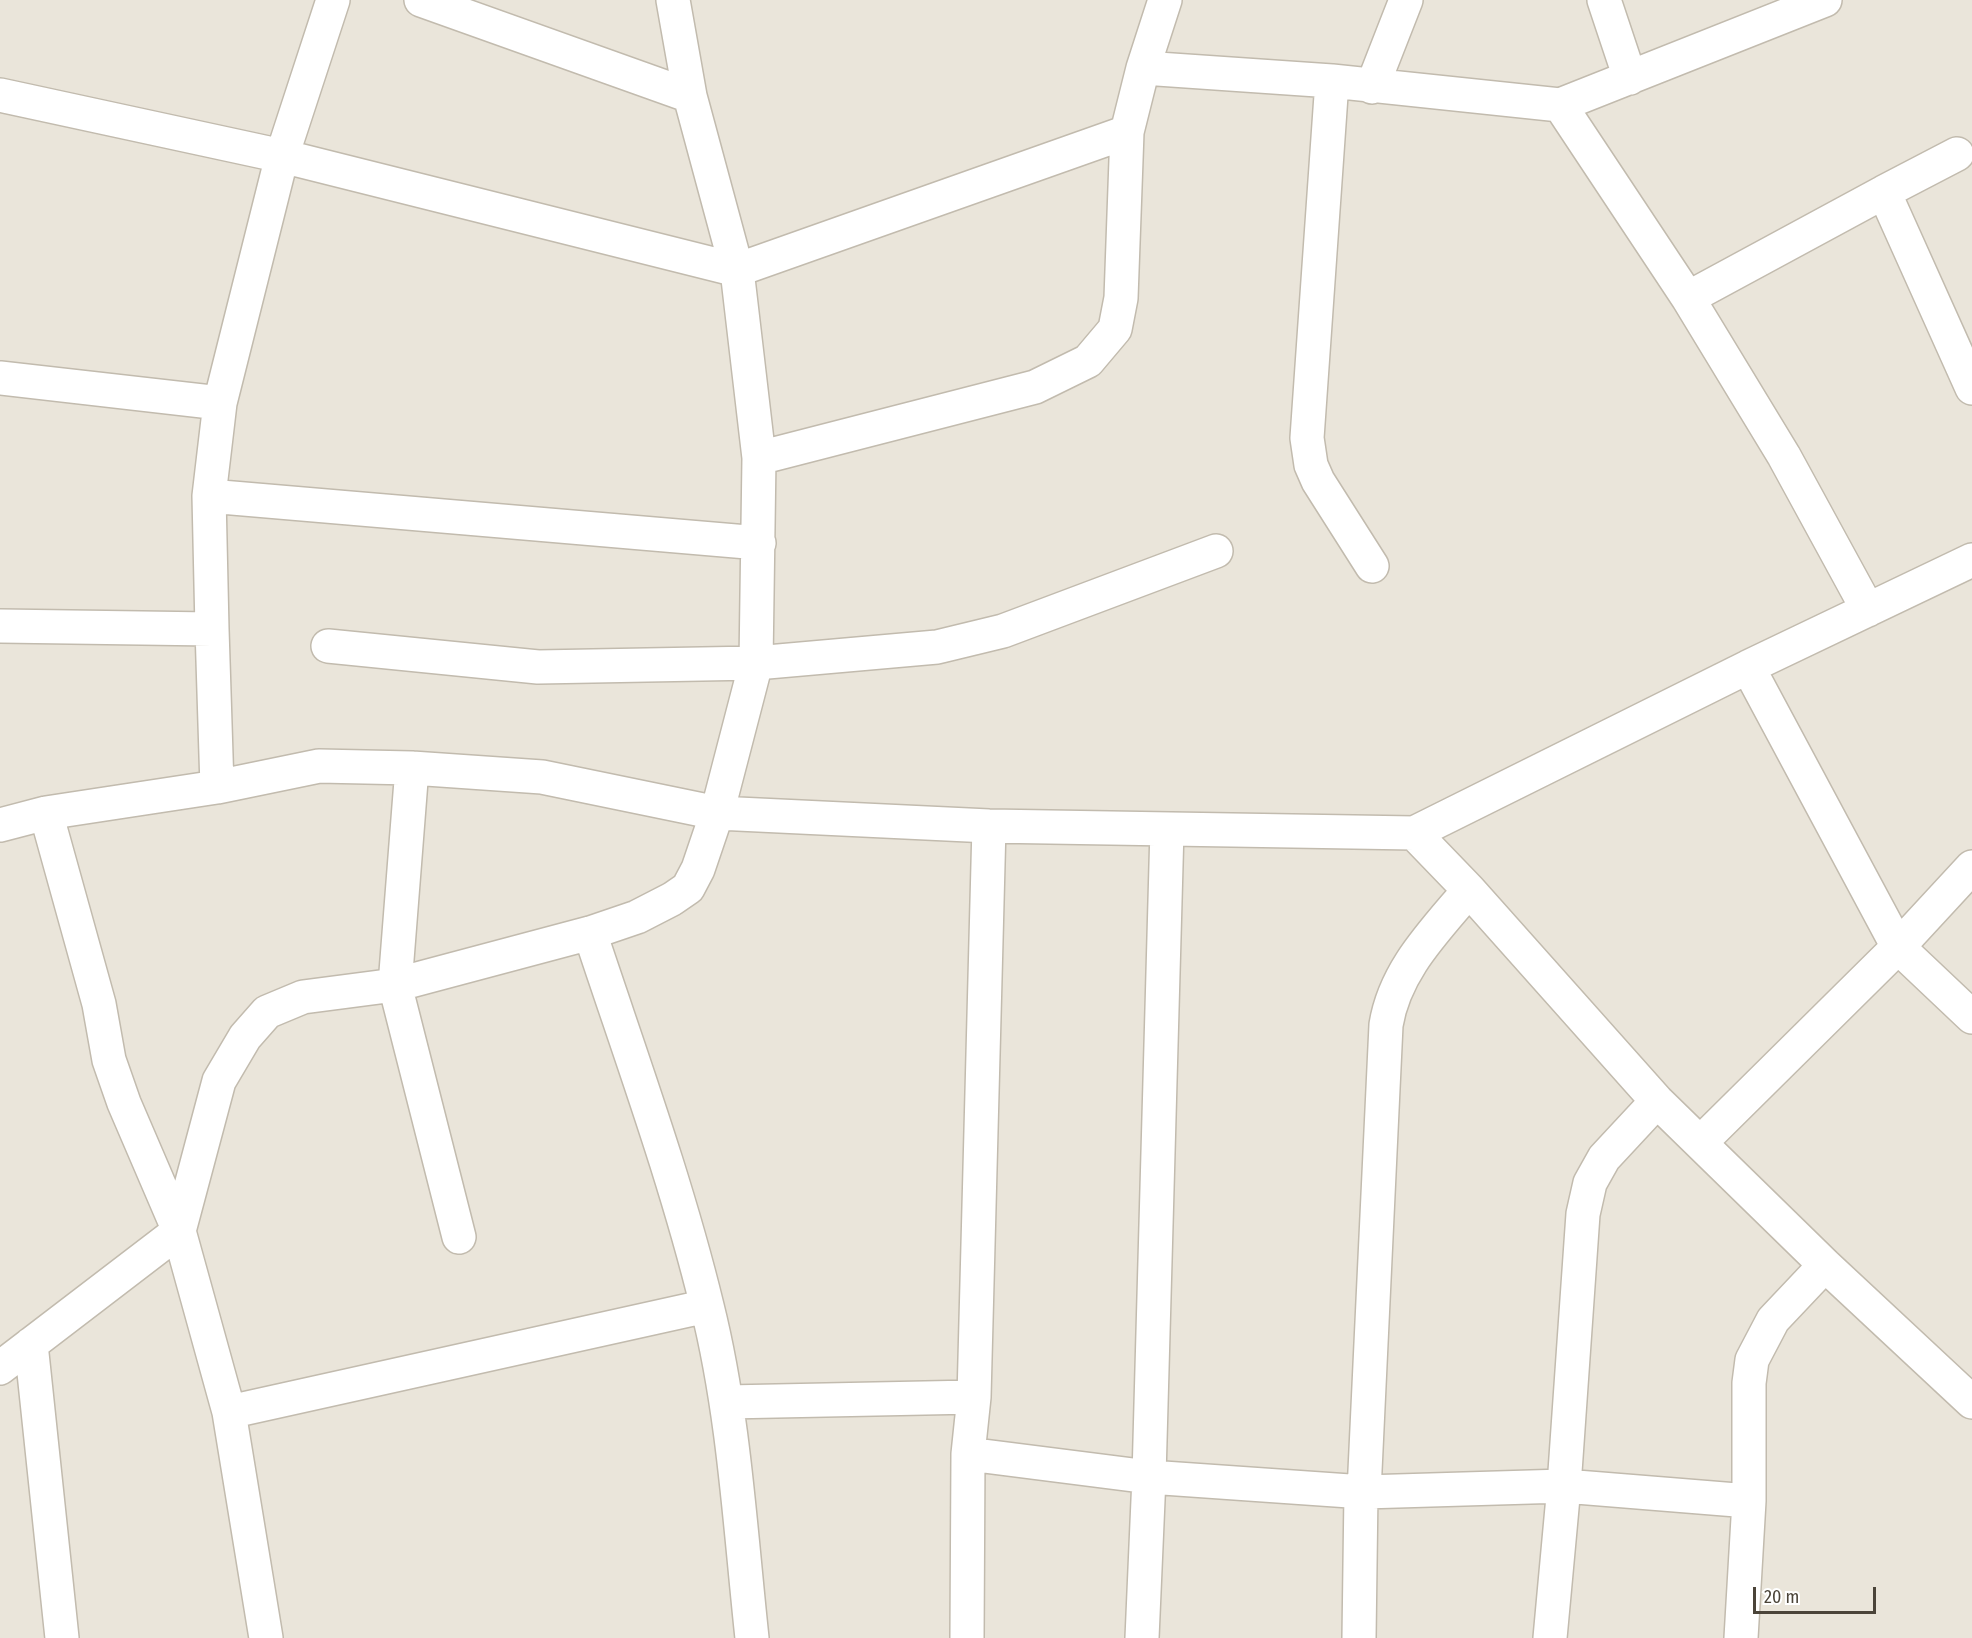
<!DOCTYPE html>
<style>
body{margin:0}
#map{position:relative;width:1972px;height:1638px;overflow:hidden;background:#f6f3ec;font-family:"Fira Sans Condensed",sans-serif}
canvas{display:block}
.scale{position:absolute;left:1753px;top:1587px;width:123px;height:27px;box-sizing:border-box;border:3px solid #4b4439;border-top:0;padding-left:8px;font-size:18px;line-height:21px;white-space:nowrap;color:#4b4439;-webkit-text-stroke:4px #fff;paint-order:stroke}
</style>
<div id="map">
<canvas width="1972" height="1638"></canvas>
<div class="scale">20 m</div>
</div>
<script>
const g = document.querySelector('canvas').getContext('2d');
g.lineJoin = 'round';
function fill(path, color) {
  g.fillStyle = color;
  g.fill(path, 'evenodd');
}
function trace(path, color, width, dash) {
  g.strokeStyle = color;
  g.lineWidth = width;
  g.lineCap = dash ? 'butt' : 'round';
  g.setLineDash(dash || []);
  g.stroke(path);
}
fill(new Path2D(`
 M0 0H1972V1638H0Z`), '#eae5da');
const minor = new Path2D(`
 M421 0 690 96
 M673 0 690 96 737 270 759 458
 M1604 0 1630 78
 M1143 68 1332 81 1560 105 1825 0
 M1332 81 1307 438 1311 465 1318 481 1372 566
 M1372 87 1406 0
 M0 95 282 156 333 0
 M1560 105 1688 298 1784 456 1868 610
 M1957 154 1884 192 1972 388
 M1688 298 1884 192
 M0 378 220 403
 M209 496 212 629
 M759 543 209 496 220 403 282 156 737 270 1127 132
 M0 626 212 629 217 787
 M328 646 538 667 756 663 937 647 1003 631 1216 551
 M1748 667 1972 560
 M412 768 395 985 459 1237
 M46 813 99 1004 109 1060 124 1103 179 1231 229 1412 266 1638
 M0 825 46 813 217 787 319 766 412 768 542 777 717 813 989 826 1414 833 1469 890 1657 1101 1825 1265 1972 1402
 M989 826 974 1397 968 1454 1149 1477 1364 1492 1564 1486 1749 1501
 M1414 833 1748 667 1898 947 1972 1017
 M590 933C631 1057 676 1179 707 1306 734 1414 740 1527 752 1638
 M1700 1143 1898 947 1972 867
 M31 1344 62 1638
 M0 1368 179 1231 219 1081 245 1037 267 1012 303 997 395 985 590 933 637 917 672 899 688 888 698 869 717 813 756 663 759 458 1035 387 1088 361 1115 329 1121 298 1127 132 1143 68 1165 0
 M727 1402 974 1397
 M229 1412 707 1306
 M967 1638 968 1454
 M1142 1638 1149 1477 1167 829
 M1359 1638 1361 1492H1364L1386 1025C1395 970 1434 932 1469 890
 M1550 1638 1564 1486 1583 1214 1590 1183 1604 1158 1657 1101
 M1741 1638 1749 1501V1383L1752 1360 1773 1320 1825 1265`);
trace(minor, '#c2bbae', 36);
trace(minor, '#fff', 33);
</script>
